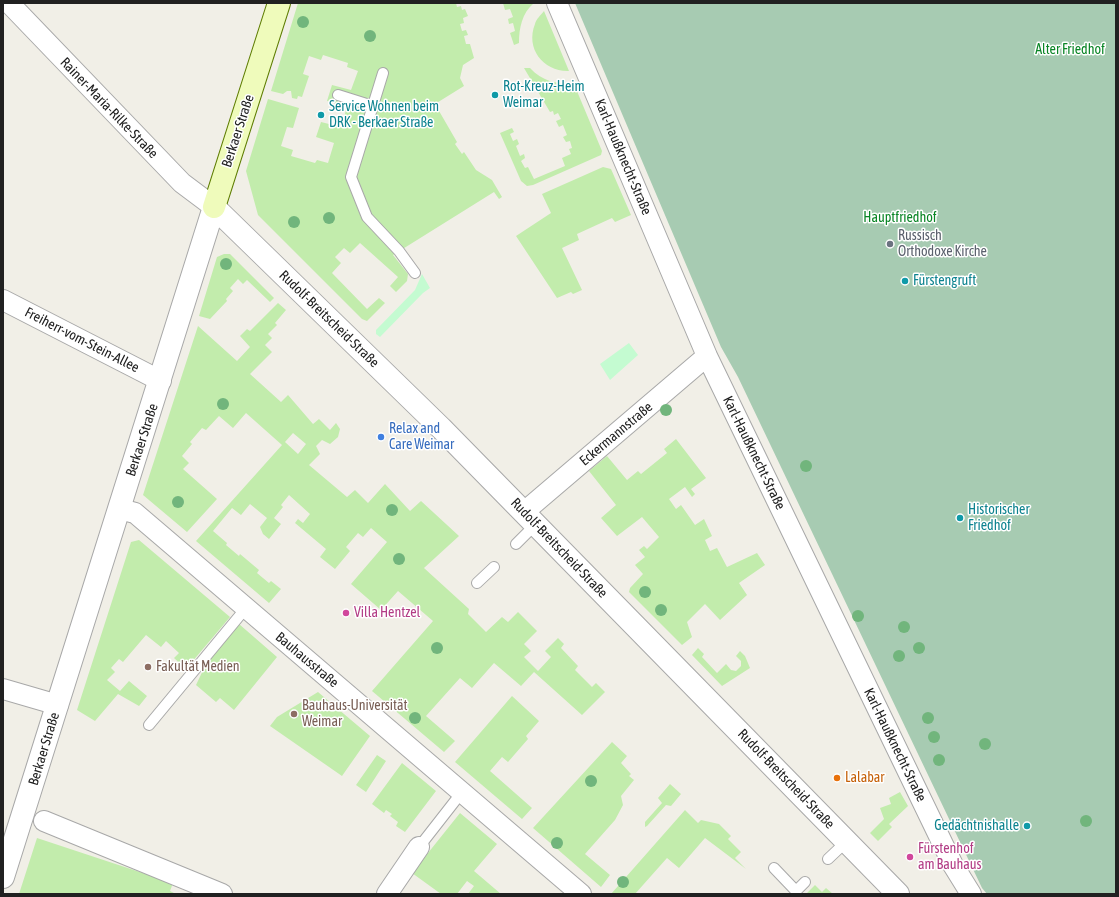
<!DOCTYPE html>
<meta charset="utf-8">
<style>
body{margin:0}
#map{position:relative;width:1119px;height:897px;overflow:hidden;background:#f1efe7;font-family:"Asap Condensed",sans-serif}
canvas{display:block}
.frame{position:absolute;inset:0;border:4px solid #212121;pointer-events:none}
</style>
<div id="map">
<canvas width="1119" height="897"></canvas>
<div class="frame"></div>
</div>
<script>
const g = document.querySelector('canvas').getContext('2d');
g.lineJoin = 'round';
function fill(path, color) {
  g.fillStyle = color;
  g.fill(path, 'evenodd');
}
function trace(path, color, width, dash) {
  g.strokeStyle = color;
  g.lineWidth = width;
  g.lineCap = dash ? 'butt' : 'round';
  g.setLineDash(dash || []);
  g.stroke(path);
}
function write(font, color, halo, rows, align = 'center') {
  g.font = font + ' "Asap Condensed",sans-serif';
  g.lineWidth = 3;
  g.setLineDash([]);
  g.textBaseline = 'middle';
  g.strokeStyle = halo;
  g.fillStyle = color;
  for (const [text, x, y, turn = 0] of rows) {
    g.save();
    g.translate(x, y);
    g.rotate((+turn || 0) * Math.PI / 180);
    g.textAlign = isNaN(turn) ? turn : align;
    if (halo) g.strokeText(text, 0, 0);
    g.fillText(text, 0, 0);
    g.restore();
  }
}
fill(new Path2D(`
 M298 3H456L457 7 461 6 462 10 465 9 468 16 463 18 464 23 460 24 462 31 466 30 468 35 464 36 466 44H470L474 58 463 65 460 78 464 86 435 104 457 142 455 144 462 154 464 152 476 170 492 180 502 197 499 199 494 192 393 255 408 274 407 281 396 292 390 286 398 277 360 243 350 253 344 248 335 257 341 263 332 273 367 309 379 298 385 303 367 321 362 319 258 215 246 171 268 99 299 108 293 128 287 127 281 146 293 150 291 156 315 163 317 160 328 163 334 143 316 137 321 122 341 127 347 107 327 101 332 85 351 90 358 71 347 67 348 63 323 55 321 60 309 56 303 74 309 76 302 97 298 96 297 99 292 98 291 91H287L283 94 271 91Z
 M503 3H534C522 13 519 28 519 43L514 45 510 33 515 31 513 23 509 24 508 19 513 17 510 9 505 10Z
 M544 11 569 71C544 72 525 49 535 24 536 19 541 15 544 11Z
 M524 68H530C542 81 556 84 574 84L602 151 601 155 533 185 527 186 521 181 500 133 512 128 514 132 510 134 513 141 517 139 519 144 516 146 520 156 524 154 525 158 521 161 525 168 528 167 534 179 565 166 562 158 571 154 569 149 572 148 570 141 566 142 563 137 567 135 563 125 559 127 556 121 561 119 558 113 554 115 553 111 550 112Z
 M603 167 611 169 631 215 615 222 612 218 577 234 579 240 562 248 582 290 573 294 571 292 557 298 516 236 551 213 542 194Z
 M224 254H230L274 298 270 302 247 280 243 284 238 279 230 288 233 291 226 299 227 301 210 319 199 316 217 257Z
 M278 303 286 310 275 323 277 325 268 334 272 338 265 345 272 352 250 374 281 402 288 395 313 424 319 419 330 430 336 423 340 429 338 437 330 444 322 440 316 446 320 454 309 465 347 497 355 490 368 503 385 484 410 511 421 501 459 536 424 568 469 609 468 614 486 632 502 617 508 622 518 612 537 631 524 644 531 651 524 657 538 671 551 657 545 651 558 638 564 644 561 648 578 666 575 670 592 687 596 683 605 692 582 715 534 672 521 686 494 663 472 688 460 678 426 716 455 741 444 752 372 691 433 621 398 591 381 610 351 584 387 542 371 528 363 537 358 533 346 547 350 551 335 569 320 557 326 549 295 523 298 519 303 523 310 514 289 495 281 505 283 507 274 518 281 524 269 539 263 534 260 527 267 518 250 504 241 515 232 508 213 531 227 543 226 545 239 556 240 554 259 570 257 573 269 583 271 581 281 589 269 603 196 541 282 445 246 413 233 428 219 416 206 430 202 428 190 442 192 444 182 456 189 463 183 469 217 499 187 532 143 495 198 326 237 361 250 347 240 336 247 329 250 331ZM293 433 306 444 298 454 285 442Z
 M676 439 706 478 691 489 695 494 692 497 685 487 669 499 676 509 681 505 695 525 704 519 712 536 705 540 710 551 717 548 727 567 757 553 765 565 739 583 747 595 720 620 705 604 687 622 692 637 682 645 629 592 630 588 643 574 635 565 645 557 639 550 644 546 647 549 659 537 642 517 617 536 601 518 616 505 589 471 607 456 627 480 638 471 641 474 667 453 664 449Z
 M139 540 230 617 186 669 174 658 179 653 166 641 161 647 146 635 123 662 119 659 111 668 115 672 107 680 120 691 129 681 147 696 139 706 118 694 95 721 77 710 131 542Z
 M239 624 277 657 234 710 220 698 216 702 196 685 206 664Z
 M698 648 704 654 702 657 717 673 726 664 731 670 736 671 741 666V661L736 656 740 651 745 656 750 668 722 686 692 655Z
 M318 692 370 736 342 776 270 726 277 717Z
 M512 696 539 721 526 736 528 739 508 762 502 757 490 771 532 808 522 819 455 762Z
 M612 742 627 756 621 763 631 774 629 776 634 780 621 796 623 805 615 820 585 854 610 875 601 887 533 828Z
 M377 755 386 761 366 792 356 785Z
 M402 763 436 791 405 832 396 826 398 822 390 816 392 814 386 810 384 813 372 804Z
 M670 784 681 794 671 806 666 805 647 826 645 827V822L662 803 658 798Z
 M900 792 908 806 889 824 892 827 878 841 870 833 884 819 880 808 891 804 889 798Z
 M685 810 698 823 701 820 719 824 731 836 728 839 741 852 735 858 746 869 705 838 679 868 667 858 635 894H611Z
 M460 813 497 844 474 871 501 894H468L474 886 467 881 457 894H441L412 873Z
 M37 838 173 883 170 891 176 894H19Z
 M815 885 822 892 826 888 833 894H806Z`), '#c2ecac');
fill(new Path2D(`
 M575 3H1116V894H987L982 888 738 377 721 347Z`), '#a7cbb2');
fill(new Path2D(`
 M422 274 430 288 423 293 380 337 376 334V330L415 290Z
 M629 343 638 355 610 380 600 364Z`), '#c4fbd1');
const service = new Path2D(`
 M383 73 351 177 367 217 399 251 415 273
 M338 95 373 106
 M516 544 536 524
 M477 583 494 567
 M149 725 246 608
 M419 847 462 792
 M828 859 847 841
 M774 868 796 891 805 882`);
const minor = new Path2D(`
 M9 3 182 183 214 207
 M557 3 707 356 953 865 971 894
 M3 300 161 381
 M120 509 135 513 581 894
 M524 512 707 356
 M3 689 58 705
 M44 821 222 894
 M387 894 419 847`);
const tertiary = new Path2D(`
 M3 877 214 207 441 428 898 894`);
const secondary = new Path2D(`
 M214 207 279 3`);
trace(service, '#a8a8a8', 12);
trace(minor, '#a8a8a8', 22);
trace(tertiary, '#a8a8a8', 24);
trace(secondary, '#5e7d02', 24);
trace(service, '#fff', 10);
trace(minor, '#fff', 20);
trace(tertiary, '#fff', 22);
trace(secondary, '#effbbb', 22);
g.fillStyle = '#71b57c';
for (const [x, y] of [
 [303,22],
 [370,36],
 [329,218],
 [294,222],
 [226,264],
 [223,404],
 [666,410],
 [806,466],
 [178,502],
 [392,510],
 [399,559],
 [645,592],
 [661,610],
 [858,616],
 [904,627],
 [437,648],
 [919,648],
 [899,656],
 [415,718],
 [928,718],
 [934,737],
 [985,744],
 [939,760],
 [591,781],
 [1086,821],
 [557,843],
 [623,882]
]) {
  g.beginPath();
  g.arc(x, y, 6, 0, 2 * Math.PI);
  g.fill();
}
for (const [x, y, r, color] of [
 [495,95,4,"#0f9aa8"],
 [321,115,4,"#0f9aa8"],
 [890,244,4,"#6b7280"],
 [905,281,4,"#0f9aa8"],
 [381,437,4,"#3f7fe0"],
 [960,518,4,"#0f9aa8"],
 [346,613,4,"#d1479c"],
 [148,667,4,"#8d6e63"],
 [294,714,4,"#8d6e63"],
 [837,778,4,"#e8710a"],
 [1027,826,4,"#0f9aa8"],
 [910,857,4,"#d1479c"]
]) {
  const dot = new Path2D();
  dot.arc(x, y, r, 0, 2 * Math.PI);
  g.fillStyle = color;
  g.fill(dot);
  trace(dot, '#fff', 1.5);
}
write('14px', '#098525', '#fff', [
 ["Alter Friedhof",1070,50],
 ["Hauptfriedhof",900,218]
]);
write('14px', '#0d838f', '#fff', [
 ["Rot-Kreuz-Heim",503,87],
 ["Weimar",503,103],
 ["Service Wohnen beim",329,107],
 ["DRK - Berkaer Straße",329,123],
 ["Fürstengruft",913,281],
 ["Historischer",968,510],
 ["Friedhof",968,526],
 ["Gedächtnishalle",1019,826,"right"]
], 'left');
write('14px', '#212121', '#fff', [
 ["Rainer-Maria-Rilke-Straße",109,108,46],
 ["Berkaer Straße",238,131,-72],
 ["Karl-Haußknecht-Straße",623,157,67],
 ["Rudolf-Breitscheid-Straße",329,319,44],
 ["Freiherr-vom-Stein-Allee",82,340,27],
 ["Eckermannstraße",616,434,-40],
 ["Berkaer Straße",142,440,-72],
 ["Karl-Haußknecht-Straße",754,453,64],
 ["Rudolf-Breitscheid-Straße",559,548,46],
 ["Bauhausstraße",307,660,40],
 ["Karl-Haußknecht-Straße",895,745,64],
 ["Berkaer Straße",44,749,-73],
 ["Rudolf-Breitscheid-Straße",786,779,46]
]);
write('14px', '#5b616d', '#fff', [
 ["Russisch",898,236],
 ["Orthodoxe Kirche",898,252]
], 'left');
write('14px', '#366cbe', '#fff', [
 ["Relax and",389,429],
 ["Care Weimar",389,445]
], 'left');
write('14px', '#b23c85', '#fff', [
 ["Villa Hentzel",354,613],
 ["Fürstenhof",918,849],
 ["am Bauhaus",918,865]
], 'left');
write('14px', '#785e54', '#fff', [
 ["Fakultät Medien",156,667],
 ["Bauhaus-Universität",302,706],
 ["Weimar",302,722]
], 'left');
write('14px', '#c56008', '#fff', [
 ["Lalabar",845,778]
], 'left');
</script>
